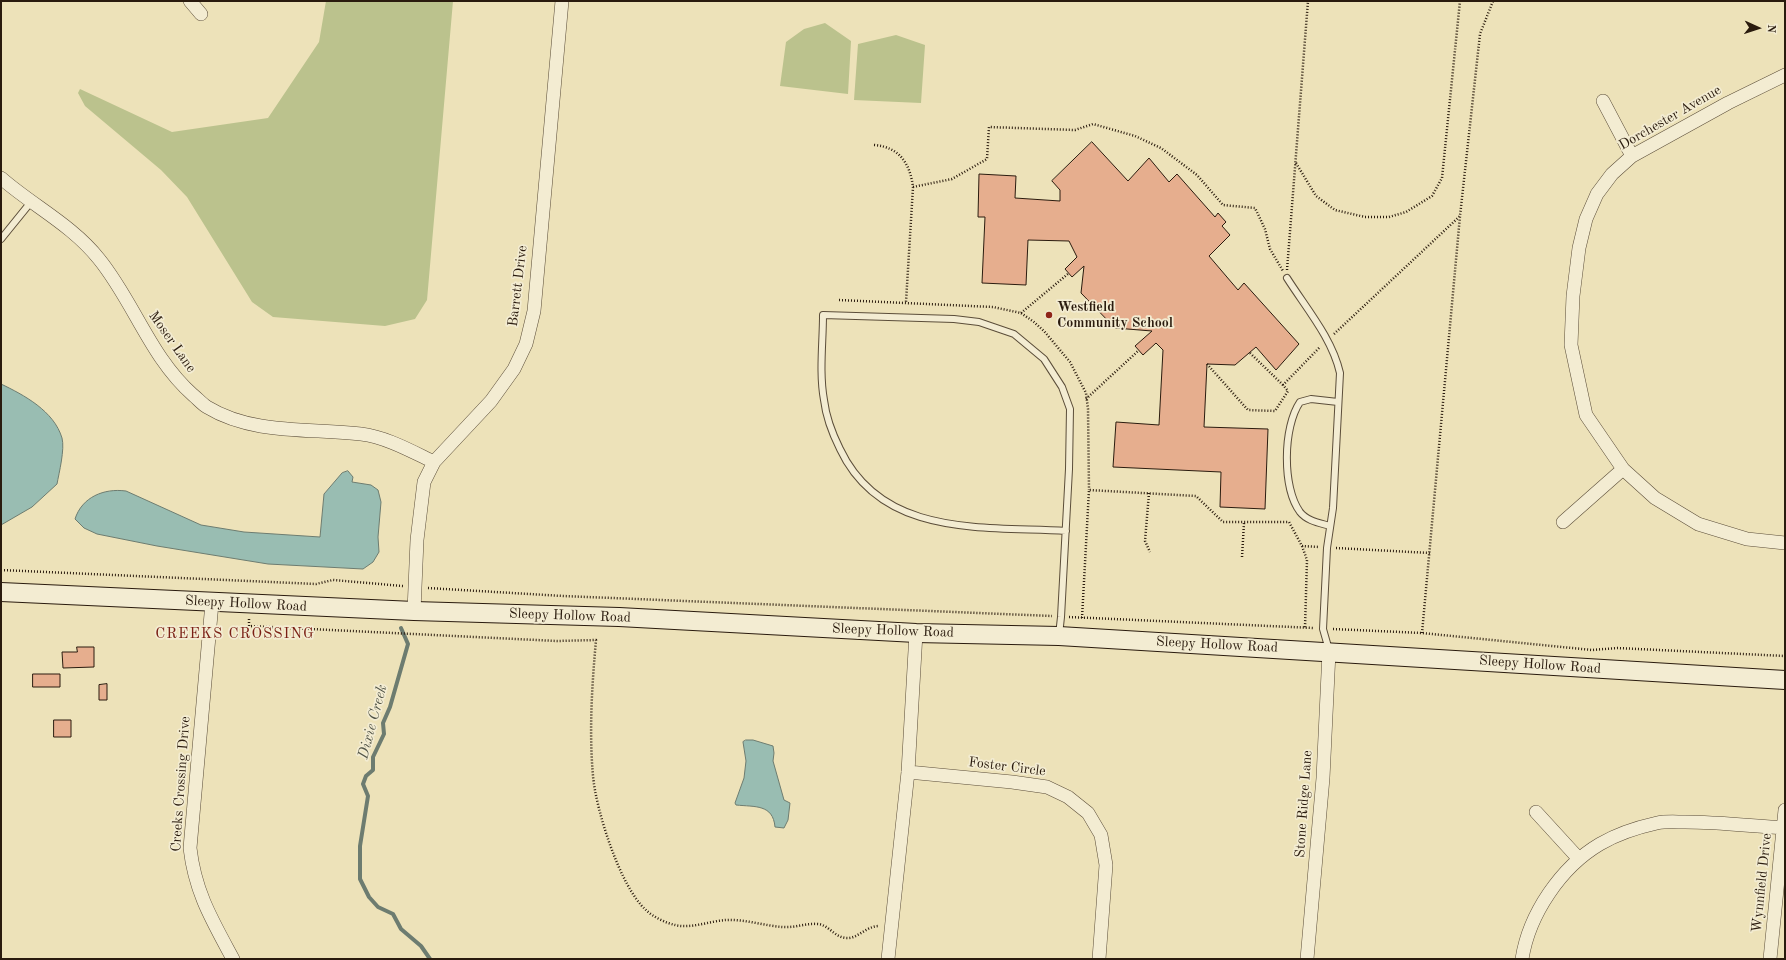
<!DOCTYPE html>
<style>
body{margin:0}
#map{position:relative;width:1786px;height:960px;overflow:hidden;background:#ede2b9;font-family:"Old Standard TT",serif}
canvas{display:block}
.frame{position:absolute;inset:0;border:2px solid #2a1b0e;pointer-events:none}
.north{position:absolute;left:1738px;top:8px;width:40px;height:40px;-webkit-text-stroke:3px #f3ecd2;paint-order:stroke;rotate:93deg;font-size:11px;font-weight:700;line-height:16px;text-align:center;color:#2a1b0e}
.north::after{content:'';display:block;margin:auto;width:14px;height:18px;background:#2a1b0e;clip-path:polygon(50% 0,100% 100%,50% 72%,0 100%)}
</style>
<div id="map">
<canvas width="1786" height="960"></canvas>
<div class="frame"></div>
<div class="north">N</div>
</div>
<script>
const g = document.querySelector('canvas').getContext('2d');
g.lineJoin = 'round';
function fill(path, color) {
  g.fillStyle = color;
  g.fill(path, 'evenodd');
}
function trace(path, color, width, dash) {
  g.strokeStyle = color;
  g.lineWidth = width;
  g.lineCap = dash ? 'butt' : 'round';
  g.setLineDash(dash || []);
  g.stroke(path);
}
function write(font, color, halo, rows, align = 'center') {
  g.font = font + ' "Old Standard TT",serif';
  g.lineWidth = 3.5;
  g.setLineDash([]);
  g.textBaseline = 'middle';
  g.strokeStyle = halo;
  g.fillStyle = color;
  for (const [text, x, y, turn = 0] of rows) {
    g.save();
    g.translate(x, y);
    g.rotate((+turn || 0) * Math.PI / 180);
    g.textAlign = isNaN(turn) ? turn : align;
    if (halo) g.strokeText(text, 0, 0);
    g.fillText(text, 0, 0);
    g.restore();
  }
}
fill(new Path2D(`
 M326 1H453L427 300 415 319 385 326 273 317 252 302 187 197 161 170 85 106 78 93 80 89 172 132 268 118 319 42Z
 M825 23 851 41 848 94 780 86 786 42 804 29Z
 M896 35 925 45 921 103 854 100 858 44Z`), '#bbc28d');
const water = new Path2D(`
 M1 384C24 395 54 411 62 438 65 449 59 473 57 484L32 507 1 525Z
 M348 471 353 477 352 482 371 485 378 490 381 502 378 537 379 552 373 562 363 569 268 564 157 546 97 534 84 528 75 519C82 497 104 488 126 491L201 525 244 532 320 537 324 494 342 473Z
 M746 740H753L773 746 774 753 773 761 784 800 790 803 788 820 784 828 775 827C773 804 755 807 736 805L735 803 744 778 746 761 743 742Z`);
fill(water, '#99bdb2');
trace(water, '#6d7c70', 1);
trace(new Path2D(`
 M401 628 408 644 390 707 383 723 384 734 373 757V770L366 776 363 784 368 796 360 846V879L369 897 378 907 393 914 401 929 421 946 430 959`), '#6d7c70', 4);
const building = new Path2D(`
 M1092 142 1128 181 1149 158 1169 182 1177 174 1215 217 1218 213 1226 222 1222 226 1230 235 1209 256 1238 290 1244 283 1299 344 1276 370 1256 347 1235 365 1207 364 1204 427 1268 429 1265 509 1220 507 1221 472 1113 467 1116 422 1159 425 1163 350 1156 343 1143 355 1135 346 1152 331 1115 328 1081 293 1084 266 1072 277 1065 269 1077 257 1069 241 1028 240 1026 285 982 283 985 217H978L979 174 1016 176 1015 198 1060 201V190L1052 181Z
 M77 647H94V667L63 668 62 652H77Z
 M33 674H60V687H33Z
 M107 684V700H99V685Z
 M54 720H71V737H54Z`);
fill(building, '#e6ae8e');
trace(building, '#2a1b0e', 1);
const lane = new Path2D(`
 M1 239 31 202
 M1287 278C1306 308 1332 338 1340 373L1333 508 1327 548 1323 629 1329 650
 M1330 526C1320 523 1307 521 1300 512 1282 487 1283 427 1300 402L1311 399 1338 402
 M1059 635 1061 617 1069 469 1070 409 1062 387 1044 359 1014 334 979 322 954 319 823 315C823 343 819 372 824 400 826 417 832 433 840 449 882 538 983 526 1066 531`);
const street = new Path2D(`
 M190 1 201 14
 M1785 75 1728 103 1632 156 1612 174 1597 194 1586 219 1579 248 1573 296 1571 345 1586 415 1623 469 1655 498 1698 524 1747 539 1785 543
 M1603 101 1632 156
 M1 178C33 206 72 225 99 259 134 302 150 357 193 395 198 399 202 404 207 407 253 435 310 428 361 434 386 437 411 451 434 462
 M1563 522 1623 469
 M212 603 190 848C195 892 212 920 233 959
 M414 611 417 540 424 482 434 462 491 401 514 369 526 344 534 311 562 1
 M908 772 1012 782 1047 787 1068 797 1088 813 1101 835 1106 865 1099 959
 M1536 812 1579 859
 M888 959 908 772 916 633
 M1307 959 1323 778 1329 652
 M1522 959C1529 914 1561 867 1600 844 1617 834 1639 827 1657 823 1666 821 1676 822 1685 822 1718 822 1751 826 1785 828
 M1770 959 1785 810`);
const secondary = new Path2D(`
 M1 592 414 611 619 617 916 633 1059 636 1785 680`);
trace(lane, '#5b4d39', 8);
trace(street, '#5b4d39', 14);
trace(secondary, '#2a1b0e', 20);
trace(new Path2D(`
 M874 145C900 147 910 164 913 187L906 302
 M1296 163 1316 196 1335 210 1365 217H1389L1406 212 1432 196 1442 178 1460 1
 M913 187 952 179 987 159 989 127 1075 130 1093 124 1135 136 1161 148 1197 175 1223 205 1255 208 1265 229 1270 249 1283 271
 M1287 270 1308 1
 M839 300 993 307 1021 313 1034 322 1044 331 1070 362 1086 393 1088 409 1089 490
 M1021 313 1069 273
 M1334 334 1460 216
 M1250 353 1283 385
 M1207 364 1248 410 1275 411 1288 391 1283 385 1320 347
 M1086 399 1138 351
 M1149 493 1145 541 1150 552
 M1302 546 1307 560 1305 628
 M1336 548 1430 553
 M1242 557 1244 523
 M1 570 316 584 333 580 403 586
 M428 588 563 596 1052 616
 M1069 617 1314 628
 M1082 618 1089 490 1196 496 1223 522H1289L1302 546 1319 547
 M249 619V626L557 641 596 640C592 685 589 731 593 776 596 810 620 887 646 910 653 917 666 923 675 925 691 929 710 921 726 920 745 919 765 926 783 927 795 928 806 923 817 924 828 924 834 937 846 938 858 939 866 926 879 926
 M1333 629 1422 633 1592 650 1617 648 1785 656
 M1422 633 1460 216 1480 34 1493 1`), '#2a1b0e', 2.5, [1, 2]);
trace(lane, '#f3ecd2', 6);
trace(street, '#f3ecd2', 13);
trace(secondary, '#f3ecd2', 18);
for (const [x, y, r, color] of [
 [1049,315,4,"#8f2418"]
]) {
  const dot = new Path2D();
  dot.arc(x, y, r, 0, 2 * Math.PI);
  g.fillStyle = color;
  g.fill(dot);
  trace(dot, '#f3ecd2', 1.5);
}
write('14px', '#2a1b0e', '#f3ecd2', [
 ["Dorchester Avenue",1670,118,-30],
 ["Barrett Drive",518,286,-83],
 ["Moser Lane",172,342,55],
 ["Sleepy Hollow Road",246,604,3],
 ["Sleepy Hollow Road",570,616,2],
 ["Sleepy Hollow Road",893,631,2],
 ["Sleepy Hollow Road",1217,645,3],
 ["Sleepy Hollow Road",1540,665,4],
 ["Foster Circle",1007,767,7],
 ["Creeks Crossing Drive",181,784,-86],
 ["Stone Ridge Lane",1304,804,-86],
 ["Wynnfield Drive",1762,883,-84]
]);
write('bold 14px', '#2a1b0e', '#f3ecd2', [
 ["Westfield",1057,307],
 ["Community School",1057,323]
], 'left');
g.letterSpacing = '1px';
write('15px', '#7a1f14', '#f3ecd2', [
 ["CREEKS CROSSING",235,634]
]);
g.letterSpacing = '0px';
write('italic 15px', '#515447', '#f3ecd2', [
 ["Dixie Creek",373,722,-75]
]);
</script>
